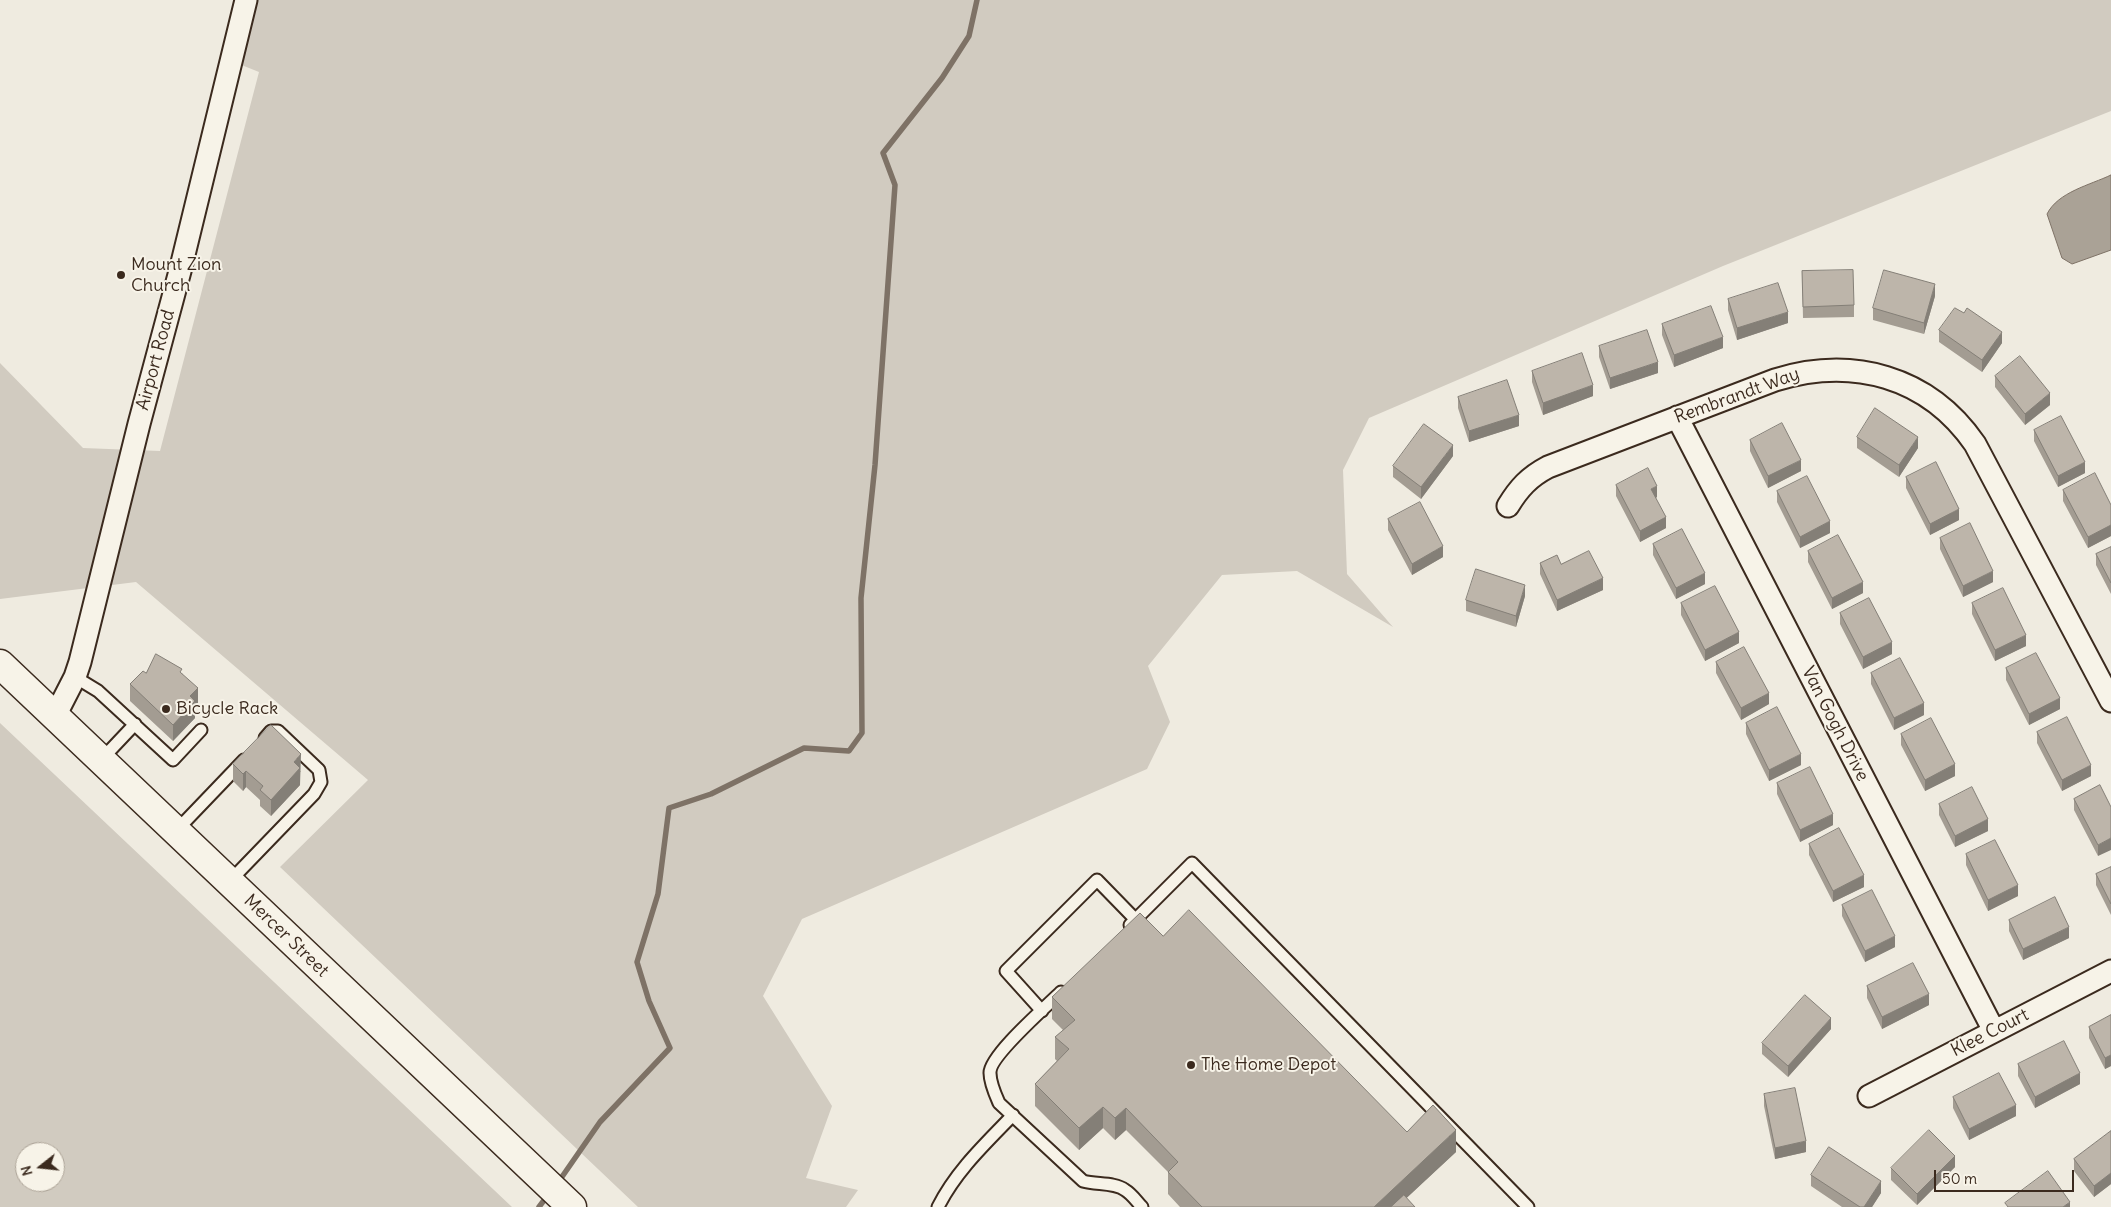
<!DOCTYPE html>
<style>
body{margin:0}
#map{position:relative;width:2111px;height:1207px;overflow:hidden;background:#efebe0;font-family:Delius,sans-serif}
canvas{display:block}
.north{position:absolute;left:15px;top:1142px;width:50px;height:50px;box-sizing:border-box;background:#f7f3e8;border:1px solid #aca397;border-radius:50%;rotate:254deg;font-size:14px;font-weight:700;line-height:20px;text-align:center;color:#3b2a1e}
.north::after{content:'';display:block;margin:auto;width:18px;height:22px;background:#3b2a1e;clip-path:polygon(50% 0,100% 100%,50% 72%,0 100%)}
.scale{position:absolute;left:1934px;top:1170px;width:140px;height:22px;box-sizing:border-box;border:2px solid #3b2a1e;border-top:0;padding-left:6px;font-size:15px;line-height:18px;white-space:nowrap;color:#3b2a1e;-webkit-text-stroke:4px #f7f3e8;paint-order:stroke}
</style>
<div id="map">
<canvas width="2111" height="1207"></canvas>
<div class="north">N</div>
<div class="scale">50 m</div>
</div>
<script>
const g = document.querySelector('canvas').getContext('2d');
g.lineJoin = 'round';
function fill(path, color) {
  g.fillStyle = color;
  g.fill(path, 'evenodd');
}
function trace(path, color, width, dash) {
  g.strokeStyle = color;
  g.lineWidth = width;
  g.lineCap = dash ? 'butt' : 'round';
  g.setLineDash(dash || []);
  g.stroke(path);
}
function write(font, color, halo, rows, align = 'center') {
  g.font = font + ' Delius,sans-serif';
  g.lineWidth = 4;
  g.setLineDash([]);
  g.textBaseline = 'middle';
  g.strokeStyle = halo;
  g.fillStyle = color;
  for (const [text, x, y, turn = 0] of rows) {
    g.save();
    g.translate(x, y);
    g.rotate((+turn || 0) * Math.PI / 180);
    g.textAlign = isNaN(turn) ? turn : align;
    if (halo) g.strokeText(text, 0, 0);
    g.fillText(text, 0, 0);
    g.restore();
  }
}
fill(new Path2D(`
 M247 0H2111V111L1723 266 1369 418 1343 470 1347 574 1393 627 1297 571 1222 575 1148 666 1170 722 1147 769 802 919 763 996 832 1106 806 1178 858 1190 846 1207H638L280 867 368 780 136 582 0 599V363L83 448 160 451 259 72 234 62Z
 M0 723 512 1207H0ZM25 1152H55V1182H25Z`), '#d1cbc0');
const water = new Path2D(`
 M2111 175V250L2072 264 2062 258 2047 214C2058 192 2090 185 2111 175Z`);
fill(water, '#aaa296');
trace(water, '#7e7266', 1);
trace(new Path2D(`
 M557 1184 600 1122 670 1048 649 1001 637 962 658 894 669 808 711 794 804 748 849 751 862 733 861 598 875 465 895 185 883 153 942 78 969 36 977 0
 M539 1207 548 1195`), '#7e7266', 5.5);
const service = new Path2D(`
 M75 677 98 691 173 760 201 730
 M101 760 135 724
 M176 831 244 760
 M229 882 314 794 321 782 319 770 278 731H271L265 738
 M1130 925 1192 863 1528 1207
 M1061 992C1047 1006 989 1056 990 1073 990 1083 995 1094 999 1103L1083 1181C1096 1185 1114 1182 1125 1190 1132 1194 1137 1202 1142 1207
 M1042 1011 1006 971 1097 880 1135 919
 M938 1207C956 1171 985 1144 1013 1115`);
const minor = new Path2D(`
 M1677 417 1994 1031
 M1508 506C1519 488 1529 477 1548 467L1775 380C1852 356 1928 376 1975 444L2111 701
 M55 716 75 677 80 662 139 424 180 271 246 0
 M1869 1096 2111 971`);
const primary = new Path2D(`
 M0 664 572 1207`);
trace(service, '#3b2a1e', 15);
trace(minor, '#3b2a1e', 25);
trace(primary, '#3b2a1e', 31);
trace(service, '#f7f3e8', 11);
trace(minor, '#f7f3e8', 21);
trace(primary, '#f7f3e8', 28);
fill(new Path2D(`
 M1802 271 1854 305V317L1803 318Z
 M1935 296 1924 334 1873 320V308Z
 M1728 299 1788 323 1737 340 1728 310Z
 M1964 313 2002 343 1982 372 1939 342V330Z
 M1662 324 1723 348 1674 367 1662 335Z
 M1599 346 1658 373 1610 389 1599 357Z
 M1532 371 1593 396 1543 415 1532 382Z
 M1995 376 2050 405 2025 425 1995 387Z
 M1458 397 1519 426 1469 442 1458 408Z
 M2034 430 2085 473 2058 487 2034 441Z
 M1857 437 1918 448 1899 477 1857 448Z
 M1750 440 1801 471 1768 488 1750 451Z
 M1453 456 1421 499 1393 477V466Z
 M1906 477 1959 520 1930 535 1906 488Z
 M1616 485 1657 497 1656 498 1666 528 1640 542 1616 496Z
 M2063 490 2111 505V536L2088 548 2063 501Z
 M1777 491 1830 533 1800 548 1777 502Z
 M1388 519 1443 557 1412 575 1388 530Z
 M1940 538 1993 582 1963 597 1940 549Z
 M1653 544 1705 584 1676 599 1653 555Z
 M2111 547V594L2096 565V554Z
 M1808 551 1863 593 1832 609 1808 562Z
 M1540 563 1561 564 1603 590 1557 611 1540 574Z
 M1525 596 1516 627 1466 611V600Z
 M1681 603 1739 643 1705 661 1681 615Z
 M1972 603 2026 646 1995 661 1972 614Z
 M1840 613 1892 654 1863 669 1840 624Z
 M1716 662 1769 704 1741 720 1716 673Z
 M2006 668 2060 709 2029 725 2006 680Z
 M146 673H182L198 704 195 708V718L173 741 130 701V684Z
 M1871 673 1924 715 1894 730 1871 684Z
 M1746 723 1801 765 1769 781 1746 734Z
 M2037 732 2091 776 2062 791 2037 743Z
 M1901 734 1955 776 1925 791 1901 745Z
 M233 764 301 771 300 772V785L271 816 260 806V800L246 787 243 791 233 781Z
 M1777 783 1833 825 1800 842 1777 794Z
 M2100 785 2098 856 2074 810V799Z
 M1939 804 1988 831 1955 847 1939 815Z
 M1809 844 1864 887 1833 902 1809 855Z
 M1966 854 2018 896 1988 911 1966 865Z
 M2111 867V915L2096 885V874Z
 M1842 905 1895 947 1865 962 1842 916Z
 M2009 920 2069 938 2023 960 2009 931Z
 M1163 936 1407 1132 1456 1152 1406 1198 1415 1207H1180L1168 1194V1172L1126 1130 1115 1140 1103 1128 1079 1150 1035 1106V1084L1057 1061 1055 1059V1037L1063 1030 1052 1019V997Z
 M1867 986 1929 1005 1882 1029 1867 998Z
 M2111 1015V1066L2105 1069 2089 1038V1027Z
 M1831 1029 1788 1077 1762 1054V1043Z
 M2018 1064 2080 1084 2035 1108 2018 1076Z
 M1764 1094 1806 1152 1775 1159 1764 1106Z
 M1953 1097 2016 1116 1969 1140 1953 1108Z
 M2111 1131V1184L2094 1197 2074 1171V1159Z
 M1955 1167 1917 1205 1891 1180V1168Z
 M1811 1175 1881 1193 1872 1207H1842L1811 1186Z`), '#a39c92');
fill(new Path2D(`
 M1935 284V296L1924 334V323Z
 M1788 312V323L1737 340V328Z
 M2002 332V343L1982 372V360Z
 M1723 337V348L1674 367V355Z
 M1658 362V373L1610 389V378Z
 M1593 385V396L1543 415V403Z
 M2050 393V405L2025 425V414Z
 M1519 415V426L1469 442V431Z
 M1918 437V448L1899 477V465Z
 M1453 445V456L1421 499V487Z
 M1801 460V471L1768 488V476Z
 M2085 462V473L2058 487V476Z
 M1657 486V497L1651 500V489Z
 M1959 509V520L1930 535V524Z
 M1666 517V528L1640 542V531Z
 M1830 521V533L1800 548V537Z
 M2111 525V536L2088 548V537Z
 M1443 546V557L1412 575V564Z
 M1993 571V582L1963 597V586Z
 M1705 573V584L1676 599V588Z
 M1603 578V590L1557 611V600Z
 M1863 582V593L1832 609V598Z
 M1525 585V596L1516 627V616Z
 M1739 632V643L1705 661V650Z
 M2026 635V646L1995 661V650Z
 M1892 642V654L1863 669V657Z
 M198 688V704L195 708V718L173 741V725L190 696Z
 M1769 693V704L1741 720V708Z
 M2060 698V709L2029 725V714Z
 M1924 703V715L1894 730V718Z
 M301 754 300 785 271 816V800L294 762Z
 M1801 754V765L1769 781V770Z
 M1955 764V776L1925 791V780Z
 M2091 765V776L2062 791V780Z
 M246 771V787L243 791V774Z
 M1833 814V825L1800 842V830Z
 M1988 819V831L1955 847V836Z
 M2111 838V850L2098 856V845Z
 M1864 875V887L1833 902V891Z
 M2018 885V896L1988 911V900Z
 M2069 927V938L2023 960V949Z
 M1895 936V947L1865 962V951Z
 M1929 994V1005L1882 1029V1017Z
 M1831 1018V1029L1788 1077V1066Z
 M2111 1055V1066L2105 1069V1058Z
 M2080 1073V1084L2035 1108V1097Z
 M2016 1105V1116L1969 1140V1129Z
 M1103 1107V1128L1079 1150V1128Z
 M1126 1108V1130L1115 1140V1118Z
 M1456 1130V1152L1397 1207H1374Z
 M1806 1141V1152L1775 1159V1148Z
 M1955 1156V1167L1917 1205V1194Z
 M2111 1173V1184L2094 1197V1186Z
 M1881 1181V1193L1872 1207H1864Z
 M2070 1202V1207H2063Z`), '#847f77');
const building = new Path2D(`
 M1853 270 1854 305 1803 307 1802 271Z
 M1884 270 1935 284 1924 323 1873 308Z
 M1778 283 1788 312 1737 328 1728 299Z
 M1711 306 1723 337 1674 355 1662 324Z
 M1955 308 1964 313 1967 308 2002 332 1982 360 1939 330Z
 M1647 330 1658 362 1610 378 1599 346Z
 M1582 353 1593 385 1543 403 1532 371Z
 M2020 356 2050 393 2025 414 1995 376Z
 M1507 380 1519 415 1469 431 1458 397Z
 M1875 408 1918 437 1899 465 1857 437Z
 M2061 416 2085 462 2058 476 2034 430Z
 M1782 423 1801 460 1768 476 1750 440Z
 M1424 424 1453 445 1421 487 1393 466Z
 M1936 462 1959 509 1930 524 1906 477Z
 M1648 468 1657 486 1651 489 1666 517 1640 531 1616 485Z
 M2095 473 2111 505V525L2088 537 2063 490Z
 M1807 476 1830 521 1800 537 1777 491Z
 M1420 502 1443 546 1412 564 1388 519Z
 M1970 523 1993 571 1963 586 1940 538Z
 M1682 529 1705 573 1676 588 1653 544Z
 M1838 535 1863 582 1832 598 1808 551Z
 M2111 547V583L2096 554Z
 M1589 551 1603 578 1557 600 1540 563 1557 555 1561 564Z
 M1476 569 1525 585 1516 616 1466 600Z
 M1715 586 1739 632 1705 650 1681 603Z
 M2003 588 2026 635 1995 650 1972 603Z
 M1869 598 1892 642 1863 657 1840 613Z
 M1744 647 1769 693 1741 708 1716 662Z
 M2036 653 2060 698 2029 714 2006 668Z
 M156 654 182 669 180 672 198 688 190 696 195 701 173 725 130 684 143 671 146 673Z
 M1900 658 1924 703 1894 718 1871 673Z
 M1777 707 1801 754 1769 770 1746 723Z
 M2067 717 2091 765 2062 780 2037 732Z
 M1931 718 1955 764 1925 780 1901 734Z
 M271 725 301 754 294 762 300 768 271 800 260 790 263 786 246 771 243 774 233 764Z
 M1810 767 1833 814 1800 830 1777 783Z
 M2100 785 2111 807V838L2098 845 2074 799Z
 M1972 787 1988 819 1955 836 1939 804Z
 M1839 828 1864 875 1833 891 1809 844Z
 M1995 840 2018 885 1988 900 1966 854Z
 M2111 867V904L2096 874Z
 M1872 890 1895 936 1865 951 1842 905Z
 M2055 897 2069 927 2023 949 2009 920Z
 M1189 910 1407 1132 1433 1105 1456 1130 1374 1207H1202L1168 1172 1178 1162 1126 1108 1115 1118 1103 1107 1079 1128 1035 1084 1069 1049 1055 1037 1075 1020 1052 997 1140 913 1163 936Z
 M1913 963 1929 994 1882 1017 1867 986Z
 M1805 995 1831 1018 1788 1066 1762 1043Z
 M2111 1015V1055L2105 1058 2089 1027Z
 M2064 1041 2080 1073 2035 1097 2018 1064Z
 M1999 1073 2016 1105 1969 1129 1953 1097Z
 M1795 1088 1806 1141 1775 1148 1764 1094Z
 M1929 1130 1955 1156 1917 1194 1891 1168Z
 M2111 1131V1173L2094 1186 2074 1159Z
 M1829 1147 1881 1181 1864 1207H1860L1811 1175Z
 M2048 1171 2070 1202 2063 1207H2008L2005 1203Z
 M1404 1195 1415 1207H1391Z`);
fill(building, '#bdb5aa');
trace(building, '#847f77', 1);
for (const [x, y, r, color] of [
 [121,275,5,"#3b2a1e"],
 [166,709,5,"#3b2a1e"],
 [1191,1065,5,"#3b2a1e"]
]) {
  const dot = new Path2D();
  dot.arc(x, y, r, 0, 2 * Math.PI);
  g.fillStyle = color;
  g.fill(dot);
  trace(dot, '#f7f3e8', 2);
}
write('18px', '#3b2a1e', '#f7f3e8', [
 ["Mount Zion",131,265],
 ["Church",131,286],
 ["Bicycle Rack",176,709],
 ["The Home Depot",1201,1065]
], 'left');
write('18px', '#3b2a1e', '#f7f3e8', [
 ["Airport Road",156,360,-75],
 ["Rembrandt Way",1737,396,-20],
 ["Van Gogh Drive",1835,724,63],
 ["Mercer Street",286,936,44],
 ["Klee Court",1990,1033,-27]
]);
</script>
